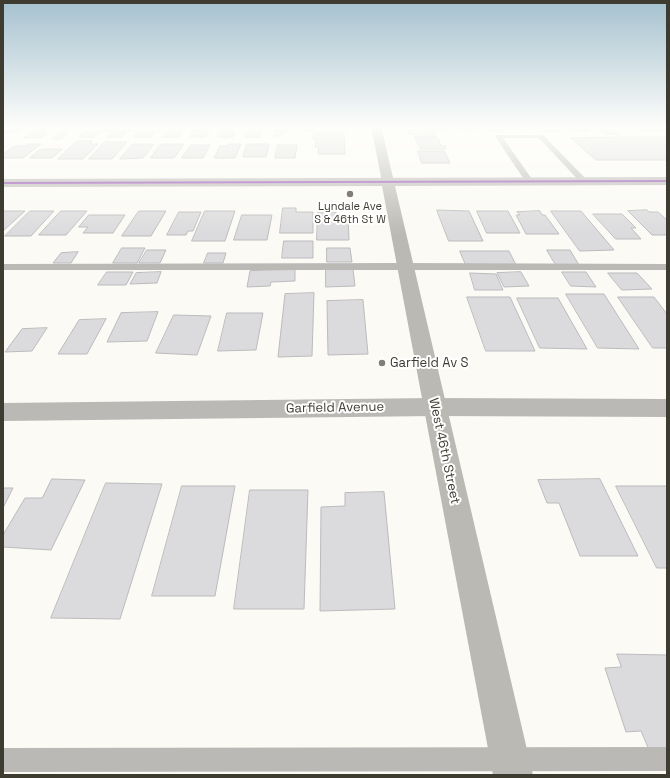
<!DOCTYPE html>
<style>
body{margin:0}
#map{position:relative;width:670px;height:778px;overflow:hidden;background:#fbfaf5;font-family:"Space Grotesk",sans-serif}
canvas{display:block}
.frame{position:absolute;inset:0;border:4px solid #3e3b31;pointer-events:none}
</style>
<div id="map">
<canvas width="670" height="778"></canvas>
<div class="frame"></div>
</div>
<script>
const g = document.querySelector('canvas').getContext('2d');
g.lineJoin = 'round';
function fill(path, color) {
  g.fillStyle = color;
  g.fill(path, 'evenodd');
}
function trace(path, color, width, dash) {
  g.strokeStyle = color;
  g.lineWidth = width;
  g.lineCap = dash ? 'butt' : 'round';
  g.setLineDash(dash || []);
  g.stroke(path);
}
function write(font, color, halo, rows, align = 'center') {
  g.font = font + ' "Space Grotesk",sans-serif';
  g.lineWidth = 4;
  g.setLineDash([]);
  g.textBaseline = 'middle';
  g.strokeStyle = halo;
  g.fillStyle = color;
  for (const [text, x, y, turn = 0] of rows) {
    g.save();
    g.translate(x, y);
    g.rotate((+turn || 0) * Math.PI / 180);
    g.textAlign = isNaN(turn) ? turn : align;
    if (halo) g.strokeText(text, 0, 0);
    g.fillText(text, 0, 0);
    g.restore();
  }
}
const building = new Path2D(`
 M66 126H74L68 132H59Z
 M171 126H185L182 131H167Z
 M223 126H232L230 131H222Z
 M250 126H266L264 131H248Z
 M276 126H288L287 131H275Z
 M302 126H316L315 131H302Z
 M414 126H429L430 129H415Z
 M431 126H446L448 130H433Z
 M458 126H474L476 130H461Z
 M486 126H501L504 130H488Z
 M515 126H527L531 130H518Z
 M540 126H554L561 131 546 132Z
 M568 126H582L588 131H574Z
 M634 126H648L655 131H641Z
 M651 126H663L667 128V131H660Z
 M12 127H25L18 132H4Z
 M40 127H52L45 132H32Z
 M101 127H116L111 132H96Z
 M118 127H132L128 132H113Z
 M196 127H206L203 131H194Z
 M598 128H612L620 134H605Z
 M408 130H433L436 137H415V134H409Z
 M194 131H209L206 137H190Z
 M286 131V134H282L281 136H274L275 132Z
 M85 132H99L93 137H79Z
 M112 132H127L122 137H107Z
 M138 132H155L151 137H134Z
 M166 132H182L179 137H162Z
 M221 132H235L233 137H218Z
 M246 132H262L260 137H245Z
 M31 133H48L41 138H24Z
 M314 133H344L345 154H318L319 147H315L316 139H313Z
 M58 134H67L61 139H52Z
 M667 137V160H596L571 138Z
 M415 138H438L441 146H445L446 149H421Z
 M77 141H92L90 144H98L83 159H58Z
 M105 142H127L112 159H89Z
 M28 144H41L23 158H3V154L15 146H25Z
 M133 144H154L143 158 120 159Z
 M161 144H184L174 158H151Z
 M228 144H241L235 158H214L220 146H227Z
 M247 144H269L266 157H243Z
 M191 145H210L203 158H182Z
 M278 145H297L295 158H275Z
 M41 149H62L52 158H30Z
 M418 151H444L450 163H422Z
 M283 208H296V212H313V233H280Z
 M437 210 469 211 483 241H449Z
 M647 210 649 212H658L667 220V235H652L628 211Z
 M3 211H25L3 231Z
 M30 211H54L31 236H5Z
 M61 211H87L66 235H39Z
 M139 211H166L151 236H122Z
 M205 211H235L225 241H192Z
 M477 211H508L520 233H487Z
 M540 211 542 215H545L559 234H526L516 215H520L517 212Z
 M551 211H581L614 250 580 251Z
 M179 212H201L193 231H188L186 235H167Z
 M318 212H336V216H348L349 240H317Z
 M593 214H622L636 228H631L641 239H616Z
 M89 215H125L113 233H83L88 227H79Z
 M242 215H272L267 240H234Z
 M284 241H313V258H282Z
 M122 248H145L137 263H113Z
 M327 248H350L352 262H327Z
 M147 250H166L160 263H139Z
 M547 250H570L579 265H556Z
 M460 251H509L516 265H466Z
 M78 252 71 263H53L61 253Z
 M208 253H226L223 263H204Z
 M326 269H353L355 286 326 287Z
 M295 270V281L271 282 270 286 247 287 250 271Z
 M107 272H133L126 285H98Z
 M161 272 157 283 130 284 136 273Z
 M521 272 529 286 504 287 497 273Z
 M562 272H586L596 287 571 286Z
 M470 273 496 274 503 290H475Z
 M608 273H637L652 289 622 290Z
 M314 293 312 356 278 357 285 294Z
 M566 294H604L639 349 598 348Z
 M467 297H510L535 351H486Z
 M618 297H654L667 314V348H653Z
 M517 298H558L587 349 540 348Z
 M363 300 368 354 328 355 327 301Z
 M158 312 147 341 107 342 121 313Z
 M227 313H263L256 350 218 351Z
 M174 315 211 316 197 355 156 353Z
 M106 319 87 354H58L79 320Z
 M47 328 32 351 5 352 22 329Z
 M52 479 85 480 51 550 3 547V535L25 498H42Z
 M600 479 638 556H580L559 503H547L538 480Z
 M106 483 162 484 120 619 51 618Z
 M182 486H235L215 596H152Z
 M616 486H667V568H657Z
 M3 488H13L3 508Z
 M250 490H308L304 609H234Z
 M384 492 395 609 320 611 321 507 345 506V493Z
 M617 654 667 655V752H650L641 731 626 732 605 668 621 667Z`);
fill(building, '#dbdbdd');
trace(building, '#bbbbbd', 1);
fill(new Path2D(`
 M496 135H543L589 182 585 184H582L539 138H503L534 182 530 184H527L495 136Z
 M404 263 667 264V270H3V264Z
 M667 747V771L3 772V748Z`), '#bab9b6');
fill(new Path2D(`
 M435 398 667 399V417L435 416 3 421V403Z`), '#bab9b6');
fill(new Path2D(`
 M371 126H381L394 182 392 185H384L382 182Z`), '#bab9b6');
fill(new Path2D(`
 M667 177V185L395 186 533 775H493L382 186 3 187V179Z`), '#bab9b4');
fill(new Path2D(`
 M667 180V182L3 184V182Z`), '#8e44ad');
const sky = g.createLinearGradient(0, 0, 0, 235);
sky.addColorStop(0, '#a5c1cf');
sky.addColorStop(0.54, '#fdfdfa');
sky.addColorStop(1, '#fdfdfa00');
g.fillStyle = sky;
g.fillRect(0, 0, 670, 235);
for (const [x, y, r, color] of [
 [350,194,4,"#807e76"],
 [382,363,4,"#807e76"]
]) {
  const dot = new Path2D();
  dot.arc(x, y, r, 0, 2 * Math.PI);
  g.fillStyle = color;
  g.fill(dot);
  trace(dot, '#fff', 1.5);
}
write('11px', '#3e3b31', '#fff', [
 ["Lyndale Ave",350,207],
 ["S & 46th St W",350,220]
]);
write('13px', '#3e3b31', '#fff', [
 ["Garfield Av S",390,363]
], 'left');
write('13px', '#3e3b31', '#fff', [
 ["Garfield Avenue",335,408,-1],
 ["West 46th Street",444,451,78]
]);
</script>
